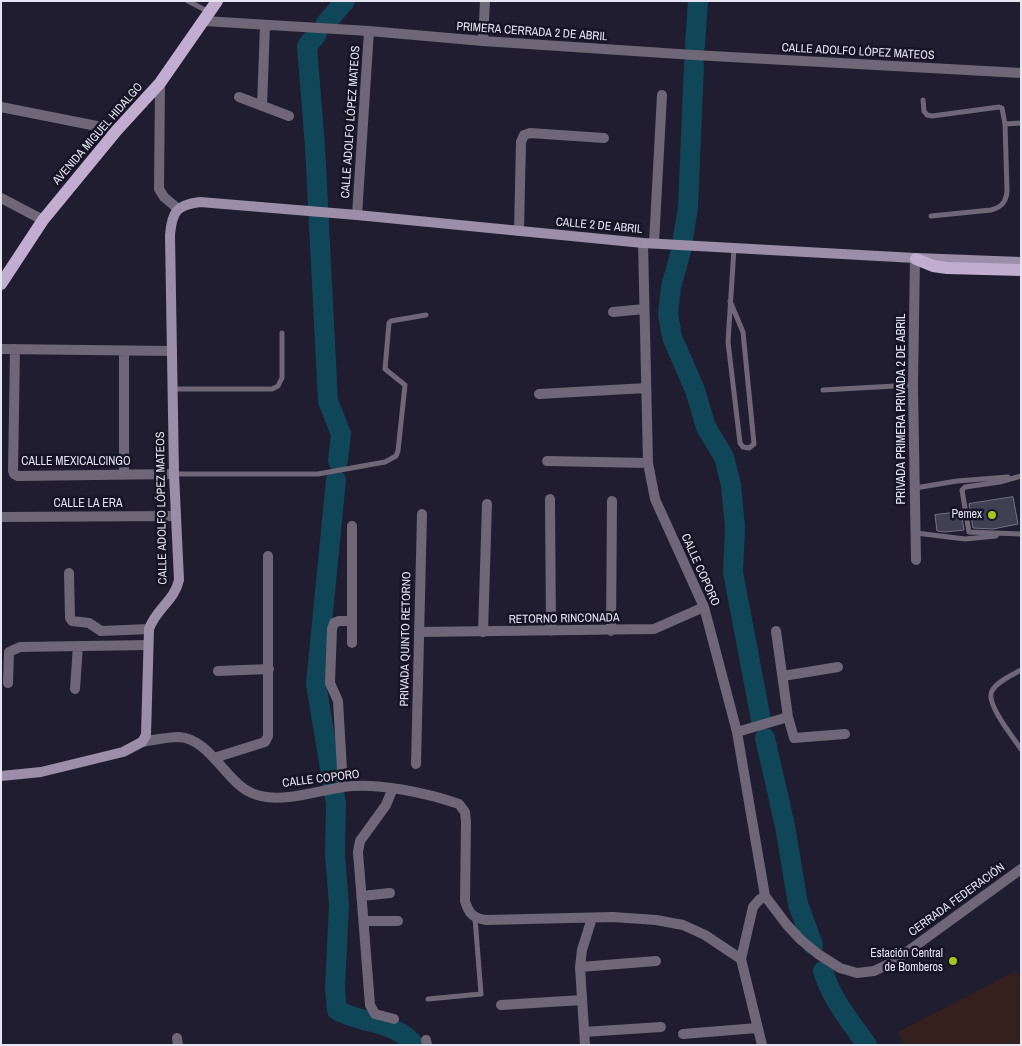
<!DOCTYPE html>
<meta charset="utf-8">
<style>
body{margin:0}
#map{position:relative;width:1022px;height:1046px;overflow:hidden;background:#1f1d2f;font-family:"Archivo Narrow",sans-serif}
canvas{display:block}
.frame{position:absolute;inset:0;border:2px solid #e5e4f1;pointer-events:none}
</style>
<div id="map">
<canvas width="1022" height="1046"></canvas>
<div class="frame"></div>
</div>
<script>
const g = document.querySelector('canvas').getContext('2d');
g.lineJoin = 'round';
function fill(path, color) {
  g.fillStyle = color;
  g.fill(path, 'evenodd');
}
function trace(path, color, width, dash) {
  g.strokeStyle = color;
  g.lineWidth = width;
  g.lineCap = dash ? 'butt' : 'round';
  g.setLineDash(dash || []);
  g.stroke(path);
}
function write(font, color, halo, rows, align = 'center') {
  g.font = font + ' "Archivo Narrow",sans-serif';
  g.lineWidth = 5;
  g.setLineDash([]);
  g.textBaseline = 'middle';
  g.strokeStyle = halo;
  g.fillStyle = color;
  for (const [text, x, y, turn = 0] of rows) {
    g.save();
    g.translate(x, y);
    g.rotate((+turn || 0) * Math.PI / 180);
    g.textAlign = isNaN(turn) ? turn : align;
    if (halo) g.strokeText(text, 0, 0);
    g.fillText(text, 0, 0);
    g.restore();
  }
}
fill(new Path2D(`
 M1016 971 1021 978V1045H904L898 1032Z`), '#34211e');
trace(new Path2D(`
 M326 23 345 1
 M317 34 307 46 315 147 328 401 341 434 338 461
 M695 46 698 1
 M683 238 688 208 694 64
 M681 251 671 287 668 313 672 337 695 390 706 427 724 457 731 485 735 527 733 572 761 720
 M336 480 316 684 336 804 335 854 339 905 335 988 337 1010C361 1024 397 1021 414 1045
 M765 738 785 826 798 904 813 945
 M823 971C832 1000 850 1021 867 1045`), '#0f4759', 20);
const building = new Path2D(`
 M1013 497 1018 524 993 529 973 528 969 504Z
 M961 512 964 530 945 532 937 531 935 515Z`);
fill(building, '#414053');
trace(building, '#747388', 1);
trace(new Path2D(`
 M188 1 209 12
 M923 100 924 111 927 115 932 116 999 107 1002 108 1005 124 1021 123
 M931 216 991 210C1002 207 1006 202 1007 191L1005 124
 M730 301 743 332 754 444 749 448 743 447 740 443 728 342 734 248
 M173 389H272L278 386 282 378V333
 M823 390 913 385
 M174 474H318L385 462 396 456 398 451 405 385 385 369 389 323 391 321 426 315
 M1021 476 1000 482 965 487 962 490 969 532 1021 534
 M915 488 957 481 1008 477
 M916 533 965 539 996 536
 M1021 670C1012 675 996 682 992 691 985 703 1013 737 1021 749
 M428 999 481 994 475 918`), '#6f6677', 5);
trace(new Path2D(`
 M204 21 369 31 483 41 694 55 1021 73
 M483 41 485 1
 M160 83 159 189 164 197 177 208
 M239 97 289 116
 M262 106 265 25
 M1 107 117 130
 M1 198 43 220
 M357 215 369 31
 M519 231 521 142 524 135 530 133 604 138
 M643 243 648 463 655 499 704 607 737 732 765 896 787 925 801 940 818 954 840 968 857 973 874 971 893 962 1021 869
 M654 243 662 95
 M915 258 913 385 916 560
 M613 312 644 309
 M1 349 172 351
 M15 349 13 471 14 474 18 476 174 474
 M539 394 646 388
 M547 461 648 463
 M124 474V351
 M550 499 551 631
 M1 517 175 516
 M352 526V643
 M69 573 70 618 72 621 89 623 101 631 149 629
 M611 631 612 501
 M776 631 788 717 794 738 845 734
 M419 632 654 629 704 607
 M483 632 487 504
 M218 671 269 669
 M783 676 838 667
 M8 683 9 652 20 647 148 645
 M75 689 78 646
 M737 732 788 717
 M142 742C154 740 167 737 179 737 212 739 226 786 257 795 283 803 317 791 343 787 377 782 427 793 459 804L465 812 466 822 465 901C469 914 473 918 486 920L613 917 656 920 683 925 705 935 741 959
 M214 758 265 742 268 736V556
 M416 764 422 514
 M343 787 338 701 330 683 332 629 334 623 339 621H352
 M393 788 386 805 360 841 358 852 370 1005 375 1014 394 1019
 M362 896 390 893
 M364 921H398
 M580 967 656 961
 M501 1005 582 1000
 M584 1032 661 1027
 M683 1034 757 1028
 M177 1038 178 1045
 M426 1040 427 1045
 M585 1045 580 967 582 950 592 918
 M762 1045 741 959 753 907 759 900 765 896`), '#6f6677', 10);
trace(new Path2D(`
 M1 776 41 772 123 752 142 742 146 735 149 629C155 610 175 600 179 580L174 474 170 235C172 212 176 205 200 202L357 215 643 243 915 258 1021 262`), '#9c8ea9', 10);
trace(new Path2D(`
 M916 259 933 266 947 268 1021 270
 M1 284 43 220 117 130 160 83 217 1`), '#c0add0', 12);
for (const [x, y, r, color] of [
 [992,515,5,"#a8c71d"],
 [953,961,5,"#a8c71d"]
]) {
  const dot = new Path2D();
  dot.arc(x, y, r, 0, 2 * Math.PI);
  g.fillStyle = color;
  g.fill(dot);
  trace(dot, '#161425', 2);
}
write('12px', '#e5e4f1', '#161425', [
 ["PRIMERA CERRADA 2 DE ABRIL",532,32,4],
 ["CALLE ADOLFO LÓPEZ MATEOS",858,52,3],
 ["CALLE ADOLFO LÓPEZ MATEOS",351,122,-86],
 ["AVENIDA MIGUEL HIDALGO",98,134,-49],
 ["CALLE 2 DE ABRIL",599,226,5],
 ["PRIVADA PRIMERA PRIVADA 2 DE ABRIL",902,409,-90],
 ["CALLE MEXICALCINGO",76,462],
 ["CALLE LA ERA",88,504],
 ["CALLE ADOLFO LÓPEZ MATEOS",162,508,-91],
 ["CALLE COPORO",700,570,66],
 ["RETORNO RINCONADA",564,619,-1],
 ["PRIVADA QUINTO RETORNO",406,639,-89],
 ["CALLE COPORO",321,779,-7],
 ["CERRADA FEDERACIÓN",957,900,-36]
]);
write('12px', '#e5e4f1', '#161425', [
 ["Pemex",982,515],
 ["Estación Central",943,954],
 ["de Bomberos",943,968]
], 'right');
</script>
